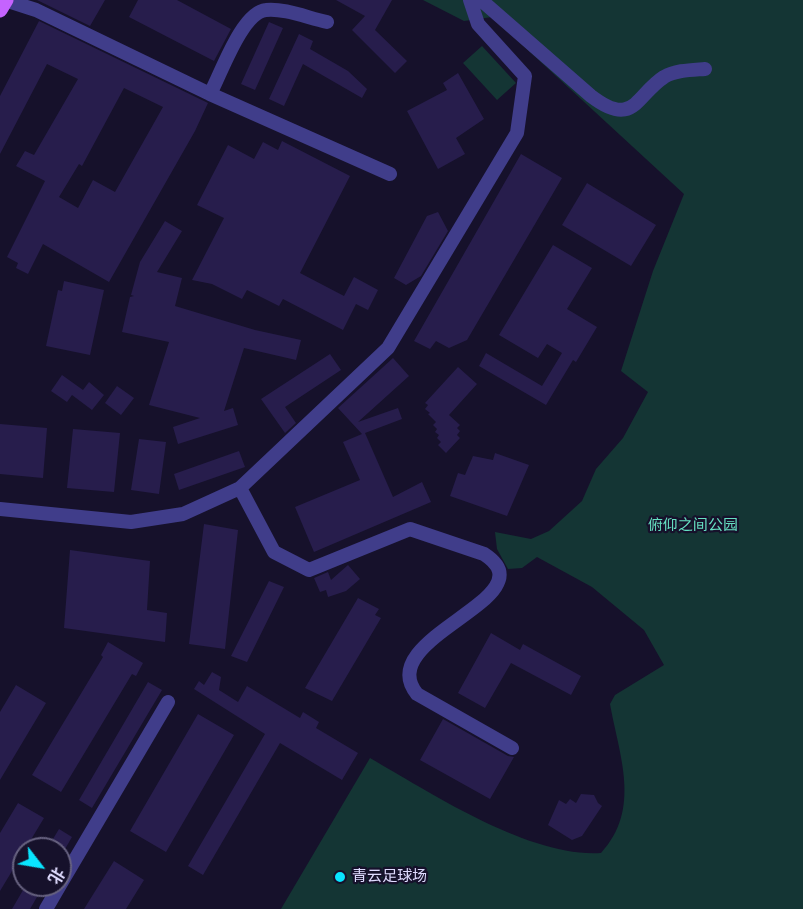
<!DOCTYPE html>
<meta charset="utf-8">
<style>
body{margin:0}
#map{position:relative;width:803px;height:909px;overflow:hidden;background:#16112b;font-family:"DejaVu Sans","Noto Sans SC",sans-serif}
canvas{display:block}
.north{position:absolute;left:12px;top:837px;width:60px;height:60px;box-sizing:border-box;background:#16112b;border:2px solid #676280;border-radius:50%;rotate:121deg;font-size:16px;font-weight:700;line-height:24px;text-align:center;color:#e0dcff}
.north::after{content:'';display:block;margin:auto;width:21px;height:27px;background:#09e4fe;clip-path:polygon(50% 0,100% 100%,50% 72%,0 100%)}
</style>
<div id="map">
<canvas width="803" height="909"></canvas>
<div class="north">北</div>
</div>
<script>
const g = document.querySelector('canvas').getContext('2d');
g.lineJoin = 'round';
function fill(path, color) {
  g.fillStyle = color;
  g.fill(path, 'evenodd');
}
function trace(path, color, width, dash) {
  g.strokeStyle = color;
  g.lineWidth = width;
  g.lineCap = dash ? 'butt' : 'round';
  g.setLineDash(dash || []);
  g.stroke(path);
}
function write(font, color, halo, rows, align = 'center') {
  g.font = font + ' "DejaVu Sans","Noto Sans SC",sans-serif';
  g.lineWidth = 4.5;
  g.setLineDash([]);
  g.textBaseline = 'middle';
  g.strokeStyle = halo;
  g.fillStyle = color;
  for (const [text, x, y, turn = 0] of rows) {
    g.save();
    g.translate(x, y);
    g.rotate((+turn || 0) * Math.PI / 180);
    g.textAlign = isNaN(turn) ? turn : align;
    if (halo) g.strokeText(text, 0, 0);
    g.fillText(text, 0, 0);
    g.restore();
  }
}
fill(new Path2D(`
 M423 0H803V909H281L370 758C431 793 530 858 601 853 642 809 619 755 610 704L615 695 664 665 644 630 592 587 537 557 522 568 508 569 497 549 495 532 531 539 549 531 582 501 596 469 623 438 648 392 621 371 653 271 684 194 492 17 464 21Z
 M482 46 516 83 497 100 463 63Z`), '#143534');
fill(new Path2D(`
 M37 0H105L90 26Z
 M138 0H177L231 29 214 61 129 17Z
 M336 0H392L375 30 407 61 395 73 352 30 365 16Z
 M39 21 208 103 195 131 109 282 43 244 28 274 16 268 18 263 7 257 45 181 16 166 25 151 34 155 78 79 47 64 0 154V96ZM124 88 163 107 115 192 93 180 78 208 59 197 79 164 82 166Z
 M269 22 283 28 255 90 241 84Z
 M299 34 313 41 310 49 348 71 367 89 362 98 303 64 284 106 269 99Z
 M458 73 484 119 456 138 465 154 438 169 407 111 447 90 443 83Z
 M282 141 350 176 300 273 344 296 354 277 378 290 368 310 356 304 343 330 283 299 279 306 247 290 242 299 212 284 192 280 224 218 197 205 228 145 254 159 263 142 278 150Z
 M521 154 562 178 467 340 449 348 436 341 430 349 414 341Z
 M587 183 656 225 631 266 562 225Z
 M438 212 448 231 421 276 406 285 394 278 427 216Z
 M165 221 182 231 157 272 182 278 175 306 255 330 301 340 296 360 244 348 224 411 233 408 238 425 178 444 173 427 200 418 149 405 169 342 122 332 130 297 134 296 131 295 140 262Z
 M553 245 592 268 567 309 597 327 576 362 573 360 546 405 479 366 486 353 542 386 562 353 547 344 538 358 499 335Z
 M64 281 104 290 90 355 46 346 58 290 62 291Z
 M330 354 341 370 285 407 296 423 285 433 261 399Z
 M393 358 409 376 358 422 398 408 402 419 365 433 393 497 422 482 431 502 314 552 295 507 360 480 343 442 362 434 338 408Z
 M458 367 477 384 449 415 460 425 457 428 460 431 457 435 460 438 446 453 438 445 441 442 437 438 439 435 435 432 437 429 433 425 436 422 428 414 430 413 425 409 428 405 425 403Z
 M62 375 83 390 89 382 104 395 92 410 72 395 67 402 51 391Z
 M117 386 134 398 121 415 105 403Z
 M0 424 47 428 43 478 0 474Z
 M73 429 120 433 114 492 67 488Z
 M139 439 166 442 159 494 131 490Z
 M239 451 245 467 179 490 174 474Z
 M495 453 529 465 507 516 450 496 458 473 465 475 473 456 493 460Z
 M204 524 238 530 225 649 189 644Z
 M70 550 150 561 147 610 167 613 165 642 64 628Z
 M348 565 360 579 346 591 328 597 326 590 320 592 314 578 328 572 331 580Z
 M269 581 284 587 247 662 231 656Z
 M358 598 379 609 375 615 381 618 332 701 305 688Z
 M491 633 520 650 523 644 581 676 571 695 511 663 485 708 458 693Z
 M108 642 143 663 136 676 132 674 61 792 32 775 103 657 101 655Z
 M212 672 221 677 219 690 238 702 247 686 300 718 303 712 319 722 316 728 358 753 342 780 280 743 203 875 188 866 265 734 194 689 199 681 204 685Z
 M148 682 162 690 92 808 79 800Z
 M16 685 46 703 0 780V712Z
 M198 714 234 735 166 852 130 831Z
 M443 719 508 756 514 757 490 799 420 760Z
 M581 794 594 795 598 803 602 806 582 836 572 840 548 825 559 800 566 804 570 799 576 803Z
 M18 803 44 818 0 891V833Z
 M59 829 72 837 65 849H47Z
 M114 861 144 880 126 909H84Z
 M26 885H44L30 909H12Z`), '#271d4c');
trace(new Path2D(`
 M5 0 36 10 210 94 390 174
 M481 0 591 96C634 129 636 95 664 77 676 70 692 70 705 69
 M210 94C221 74 242 12 266 10 284 8 308 18 327 22
 M240 488 274 552 309 570 410 529 484 554C552 598 371 637 417 694L512 748
 M0 509 131 522 183 514 240 488 388 348 517 133 525 76 478 24 470 0
 M60 885 168 702
 M46 909 60 885`), '#403d8a', 14);
trace(new Path2D(`
 M0 10 6 0`), '#c563fe', 15);
for (const [x, y, r, color] of [
 [340,877,6,"#09e4fe"]
]) {
  const dot = new Path2D();
  dot.arc(x, y, r, 0, 2 * Math.PI);
  g.fillStyle = color;
  g.fill(dot);
  trace(dot, '#16112b', 2);
}
write('15px', '#66e0c2', '#16112b', [
 ["俯仰之间公园",693,526]
]);
write('15px', '#e0dcff', '#16112b', [
 ["青云足球场",352,877]
], 'left');
</script>
